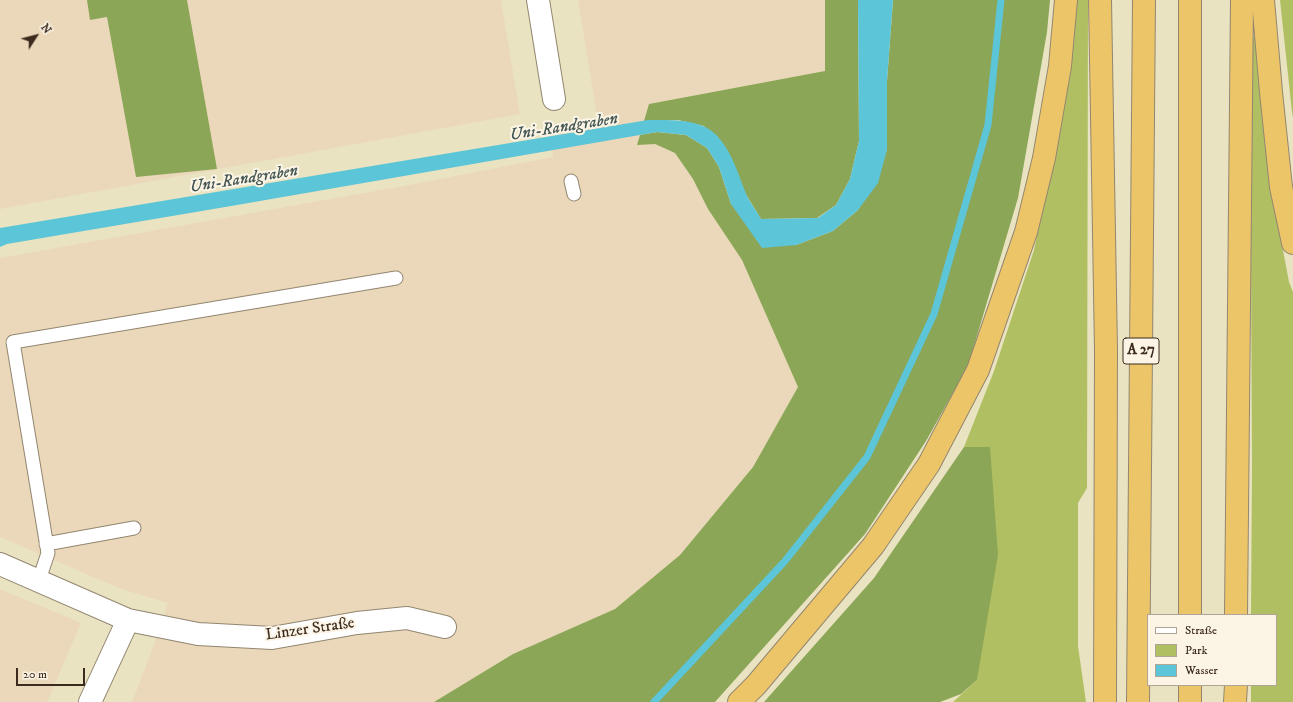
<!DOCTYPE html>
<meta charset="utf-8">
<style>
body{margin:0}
#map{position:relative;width:1293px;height:702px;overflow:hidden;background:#eae3c2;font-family:"IM FELL DW Pica",serif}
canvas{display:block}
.legend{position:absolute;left:1147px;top:614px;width:130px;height:72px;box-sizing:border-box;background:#fcf5e5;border:1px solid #afa495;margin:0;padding:5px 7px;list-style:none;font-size:12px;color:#3b2a1e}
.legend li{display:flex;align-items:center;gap:8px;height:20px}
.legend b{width:20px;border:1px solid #afa495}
.north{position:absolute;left:16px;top:16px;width:40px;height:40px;-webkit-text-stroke:3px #fcf5e5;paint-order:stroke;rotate:54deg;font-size:11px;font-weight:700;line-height:16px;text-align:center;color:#3b2a1e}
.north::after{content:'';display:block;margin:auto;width:14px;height:18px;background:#3b2a1e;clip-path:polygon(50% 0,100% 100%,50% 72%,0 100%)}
.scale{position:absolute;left:16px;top:668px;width:69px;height:18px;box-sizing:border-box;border:2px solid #3b2a1e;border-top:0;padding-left:5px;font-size:12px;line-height:14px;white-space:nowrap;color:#3b2a1e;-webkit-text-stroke:3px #fcf5e5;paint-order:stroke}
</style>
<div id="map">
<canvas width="1293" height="702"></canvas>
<ul class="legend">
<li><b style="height:5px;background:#fff"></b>Straße</li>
<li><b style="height:11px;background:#b0bf62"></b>Park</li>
<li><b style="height:11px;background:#5cc5d7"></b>Wasser</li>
</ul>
<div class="north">N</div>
<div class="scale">20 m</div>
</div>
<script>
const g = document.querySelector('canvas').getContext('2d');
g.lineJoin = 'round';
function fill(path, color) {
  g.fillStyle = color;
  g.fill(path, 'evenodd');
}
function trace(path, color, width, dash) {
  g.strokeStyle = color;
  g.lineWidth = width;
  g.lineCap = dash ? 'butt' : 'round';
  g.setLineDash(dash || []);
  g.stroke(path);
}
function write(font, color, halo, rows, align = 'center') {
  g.font = font + ' "IM FELL DW Pica",serif';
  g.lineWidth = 4;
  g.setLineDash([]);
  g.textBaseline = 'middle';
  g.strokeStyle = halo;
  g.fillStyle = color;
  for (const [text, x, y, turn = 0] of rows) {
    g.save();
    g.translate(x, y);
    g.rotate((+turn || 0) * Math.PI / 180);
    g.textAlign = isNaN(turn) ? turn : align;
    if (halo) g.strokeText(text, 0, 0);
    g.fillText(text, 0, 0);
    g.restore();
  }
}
fill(new Path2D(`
 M0 0H501L520 114 0 209Z
 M578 0H825L826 71 649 104 655 144 675 153 693 179 708 209 742 260 798 387 753 467 680 555 615 609 513 654 434 702H132L151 653 168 603 121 589 0 537V258L409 185 553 157 549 126 597 117Z
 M0 589 81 623 47 702H0Z`), '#ebd8ba');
fill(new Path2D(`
 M1074 0H1088L1087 488 1078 503V646L1086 702H953L977 680 990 447H964L994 371 1034 250 1060 125Z
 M1280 0H1293V118L1292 112Z
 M1250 36 1256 37 1272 192 1289 282 1293 292V702H1251V685H1276V615H1251L1252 466Z`), '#b0bf62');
fill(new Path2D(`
 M87 0H187L217 169 136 177 107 17 90 20Z
 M825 0H858L859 141 850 179 836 205 817 218 761 219 704 126 678 120 644 121 649 104 825 71Z
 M893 0H1050L1047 32 1018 198 968 366 926 441 865 534 715 702H434L513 654 615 609 680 555 753 467 798 387 742 260 708 209 693 179 675 153 655 144 637 145 640 135 657 132 686 135 707 148 719 167 731 204 796 245 833 231 858 210 887 150V81Z
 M964 447H990L998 555 977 680 961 694 940 702H764L874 578Z`), '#8ca658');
fill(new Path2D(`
 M858 0H893L887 81V150L878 183 858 210 833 231 796 245 762 248 731 204 719 167 707 148 686 135 657 132 237 205 7 244 0 247V228L648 120C667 120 686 119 703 126 730 138 737 174 748 198 752 205 757 212 761 219L818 218 836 205 850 179 859 141Z`), '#5cc5d7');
trace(new Path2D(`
 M654 702 785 561 867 457 934 314 988 125 1001 0`), '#5cc5d7', 7);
const lane = new Path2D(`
 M571 181 574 194
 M46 544 134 528
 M39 580 48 553 13 342 396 278`);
const street = new Path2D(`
 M538 0 554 99
 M0 564 128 620 198 634 272 638 357 623 407 618 445 627
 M90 702 128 620`);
const highway = new Path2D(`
 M1100 0 1106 350 1105 702
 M1190 0V615
 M1263 0 1271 92 1281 187 1293 243
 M1236 615 1242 0
 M1190 685V702
 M739 702 756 685 873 546 929 464 978 370 1026 232 1044 158 1060 66 1066 0
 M1138 702 1144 0
 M1235 702 1236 685`);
trace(lane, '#928670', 15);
trace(street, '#928670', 24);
trace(highway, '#928670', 24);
trace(lane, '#fff', 13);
trace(street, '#fff', 22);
trace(highway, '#edc569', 22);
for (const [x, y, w] of [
 [1141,351,36]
]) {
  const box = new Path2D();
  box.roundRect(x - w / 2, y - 13, w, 26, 3);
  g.fillStyle = '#fcf5e5';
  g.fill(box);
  trace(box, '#3b2a1e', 1);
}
write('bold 15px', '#3b2a1e', null, [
 ["A 27",1141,351]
]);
write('16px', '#3b2a1e', '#fcf5e5', [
 ["Linzer Straße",310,630,-8]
]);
write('italic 17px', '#455856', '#fcf5e5', [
 ["Uni-Randgraben",564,128,-9],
 ["Uni-Randgraben",244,180,-9]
]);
</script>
